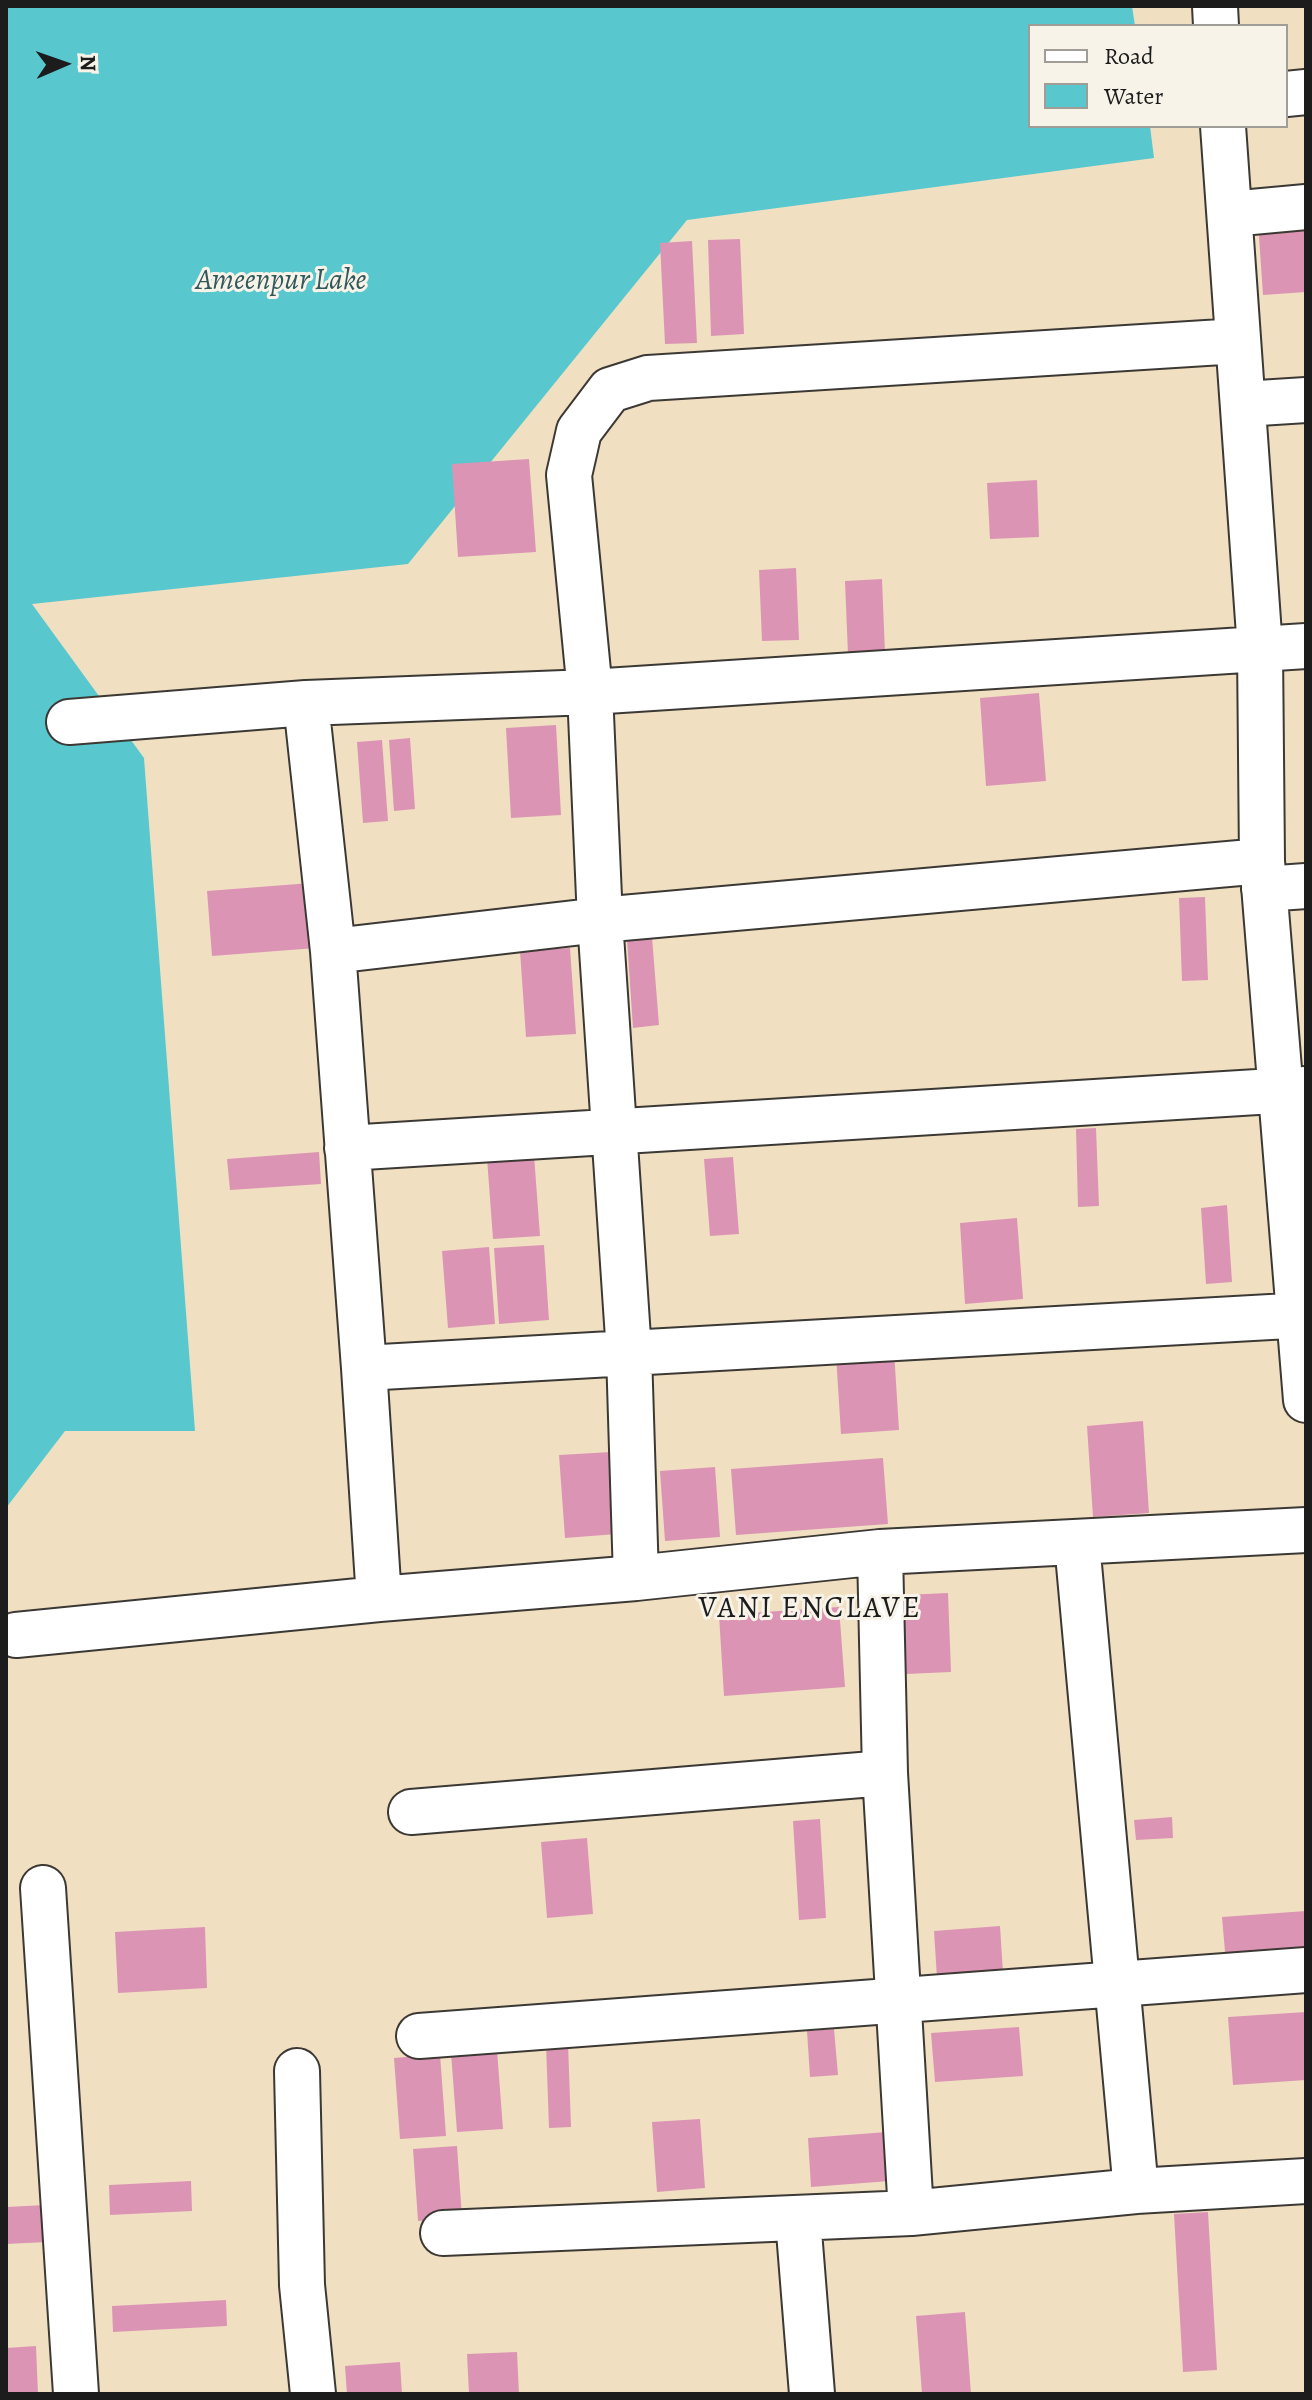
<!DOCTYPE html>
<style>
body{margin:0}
#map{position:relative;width:1312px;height:2400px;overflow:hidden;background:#f0e0c1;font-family:Alegreya,serif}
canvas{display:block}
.frame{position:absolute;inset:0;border:8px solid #1c1c1c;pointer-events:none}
.legend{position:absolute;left:1028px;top:24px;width:260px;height:104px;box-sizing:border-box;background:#f7f3e8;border:2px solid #9f9d96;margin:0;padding:10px 14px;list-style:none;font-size:24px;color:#1c1c1c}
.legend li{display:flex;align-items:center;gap:16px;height:40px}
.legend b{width:40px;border:2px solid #9f9d96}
.north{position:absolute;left:24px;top:24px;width:80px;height:80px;-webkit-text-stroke:6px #f7f3e8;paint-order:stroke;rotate:88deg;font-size:22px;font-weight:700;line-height:32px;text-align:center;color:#1c1c1c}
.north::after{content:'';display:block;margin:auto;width:28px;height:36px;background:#1c1c1c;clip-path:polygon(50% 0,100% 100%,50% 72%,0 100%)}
</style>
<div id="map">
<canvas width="1312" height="2400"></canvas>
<div class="frame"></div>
<ul class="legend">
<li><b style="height:10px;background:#fff"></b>Road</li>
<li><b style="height:22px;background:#59c7ce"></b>Water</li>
</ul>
<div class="north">N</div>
</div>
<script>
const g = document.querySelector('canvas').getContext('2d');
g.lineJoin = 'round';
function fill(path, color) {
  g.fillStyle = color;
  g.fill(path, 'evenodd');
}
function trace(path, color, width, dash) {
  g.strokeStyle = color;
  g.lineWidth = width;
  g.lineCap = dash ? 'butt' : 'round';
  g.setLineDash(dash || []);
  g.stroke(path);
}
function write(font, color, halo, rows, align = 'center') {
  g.font = font + ' Alegreya,serif';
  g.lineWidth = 6;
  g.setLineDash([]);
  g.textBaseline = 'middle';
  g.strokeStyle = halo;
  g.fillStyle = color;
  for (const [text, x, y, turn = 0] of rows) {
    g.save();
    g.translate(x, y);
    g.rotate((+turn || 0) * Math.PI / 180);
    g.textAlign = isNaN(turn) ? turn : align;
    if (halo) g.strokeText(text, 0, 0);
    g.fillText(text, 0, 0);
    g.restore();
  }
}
fill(new Path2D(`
 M6 6H1132L1135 26H1030V126H1150L1154 158 687 220 408 564 32 604 144 758 195 1431H65L6 1508Z`), '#59c7ce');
fill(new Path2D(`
 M1306 219V292L1263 295 1258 222Z
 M740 239 744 334 711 336 708 240Z
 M692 241 697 343 665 344 660 243Z
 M529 459 536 552 458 557 452 464Z
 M1037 480 1039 537 990 539 987 483Z
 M796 568 799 640 762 641 759 570Z
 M882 579 885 653 848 655 845 581Z
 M1039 693 1046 781 986 786 980 698Z
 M556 725 561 815 511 818 506 728Z
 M410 738 415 809 394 811 389 740Z
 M382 740 388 821 363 823 357 742Z
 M311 883 316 948 212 956 207 891Z
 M1205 897 1208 980 1182 981 1179 898Z
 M652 937 659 1025 633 1028 627 939Z
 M570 948 576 1034 526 1037 520 951Z
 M1096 1128 1099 1206 1078 1207 1076 1129Z
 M319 1152 321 1184 230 1190 227 1159Z
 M534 1155 540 1236 493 1239 487 1158Z
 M733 1157 739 1234 710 1236 704 1159Z
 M1227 1205 1232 1282 1206 1284 1201 1208Z
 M1017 1218 1023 1299 965 1304 960 1223Z
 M544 1245 549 1320 499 1324 494 1248Z
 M489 1247 495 1324 448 1328 442 1251Z
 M894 1351 899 1430 841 1434 836 1355Z
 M1143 1421 1149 1513 1093 1517 1087 1426Z
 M611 1452 617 1534 565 1538 559 1455Z
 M883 1458 888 1524 736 1535 731 1469Z
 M715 1467 720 1537 665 1541 660 1471Z
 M948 1593 951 1672 906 1674 903 1595Z
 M839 1607 845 1687 724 1696 719 1615Z
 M1172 1817 1173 1838 1136 1840 1134 1820Z
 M820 1819 826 1918 799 1920 793 1821Z
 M587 1838 593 1914 547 1918 541 1842Z
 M1306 1911V1958L1226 1963 1222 1917Z
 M1000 1926 1003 1973 937 1978 934 1931Z
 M205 1927 207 1988 118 1993 115 1932Z
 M1306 2012V2080L1233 2085 1228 2017Z
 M1019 2027 1023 2076 935 2082 931 2033Z
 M834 2029 838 2075 810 2077 807 2031Z
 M568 2043 571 2127 549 2128 546 2044Z
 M497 2050 503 2129 457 2132 451 2053Z
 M440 2054 446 2136 400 2139 394 2058Z
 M700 2119 705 2188 657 2192 652 2122Z
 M887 2132 890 2181 811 2187 808 2138Z
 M457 2146 462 2217 418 2221 413 2149Z
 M191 2181 192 2211 110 2215 109 2185Z
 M46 2205 47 2242 6 2244V2207Z
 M1208 2212 1217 2370 1183 2372 1174 2214Z
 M226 2300 227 2326 113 2332 112 2306Z
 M965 2312 971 2394H922L916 2316Z
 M36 2346 38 2394H6V2348Z
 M517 2352 519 2394H469L467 2354Z
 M400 2362 402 2394H347L345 2366Z`), '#dc94b5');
const minor = new Path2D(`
 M1215 6 1216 26
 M1286 94 1306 92
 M1223 126 1260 649 1262 861 1306 1400
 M1230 214 1306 207
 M1238 341 648 378 610 390 579 431 569 475 590 692 600 920 629 1353 1306 1315
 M1243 404 1306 400
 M306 703 333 951 364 1368 379 1599
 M69 722 306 703 590 692 1306 646
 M1264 889 1306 886
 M333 951 600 920 1262 861
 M347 1148 1306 1089
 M364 1368 629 1353 636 1578
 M1077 1543 1136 2191
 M880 1552 885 1773 911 2213
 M16 1635 379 1599 636 1578 880 1552 1306 1530
 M411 1812 885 1773
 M43 1888 76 2394
 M419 2036 1306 1970
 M297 2071 302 2285 313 2394
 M798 2219 812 2394
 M443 2233 911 2213 1136 2191 1306 2181`);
trace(minor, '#3c3935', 48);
trace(minor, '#fff', 44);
write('italic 30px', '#31585a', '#f7f3e8', [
 ["Ameenpur Lake",281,282]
]);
g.letterSpacing = '2px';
write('30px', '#1c1c1c', '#f7f3e8', [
 ["VANI ENCLAVE",810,1610]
]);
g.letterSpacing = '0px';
</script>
